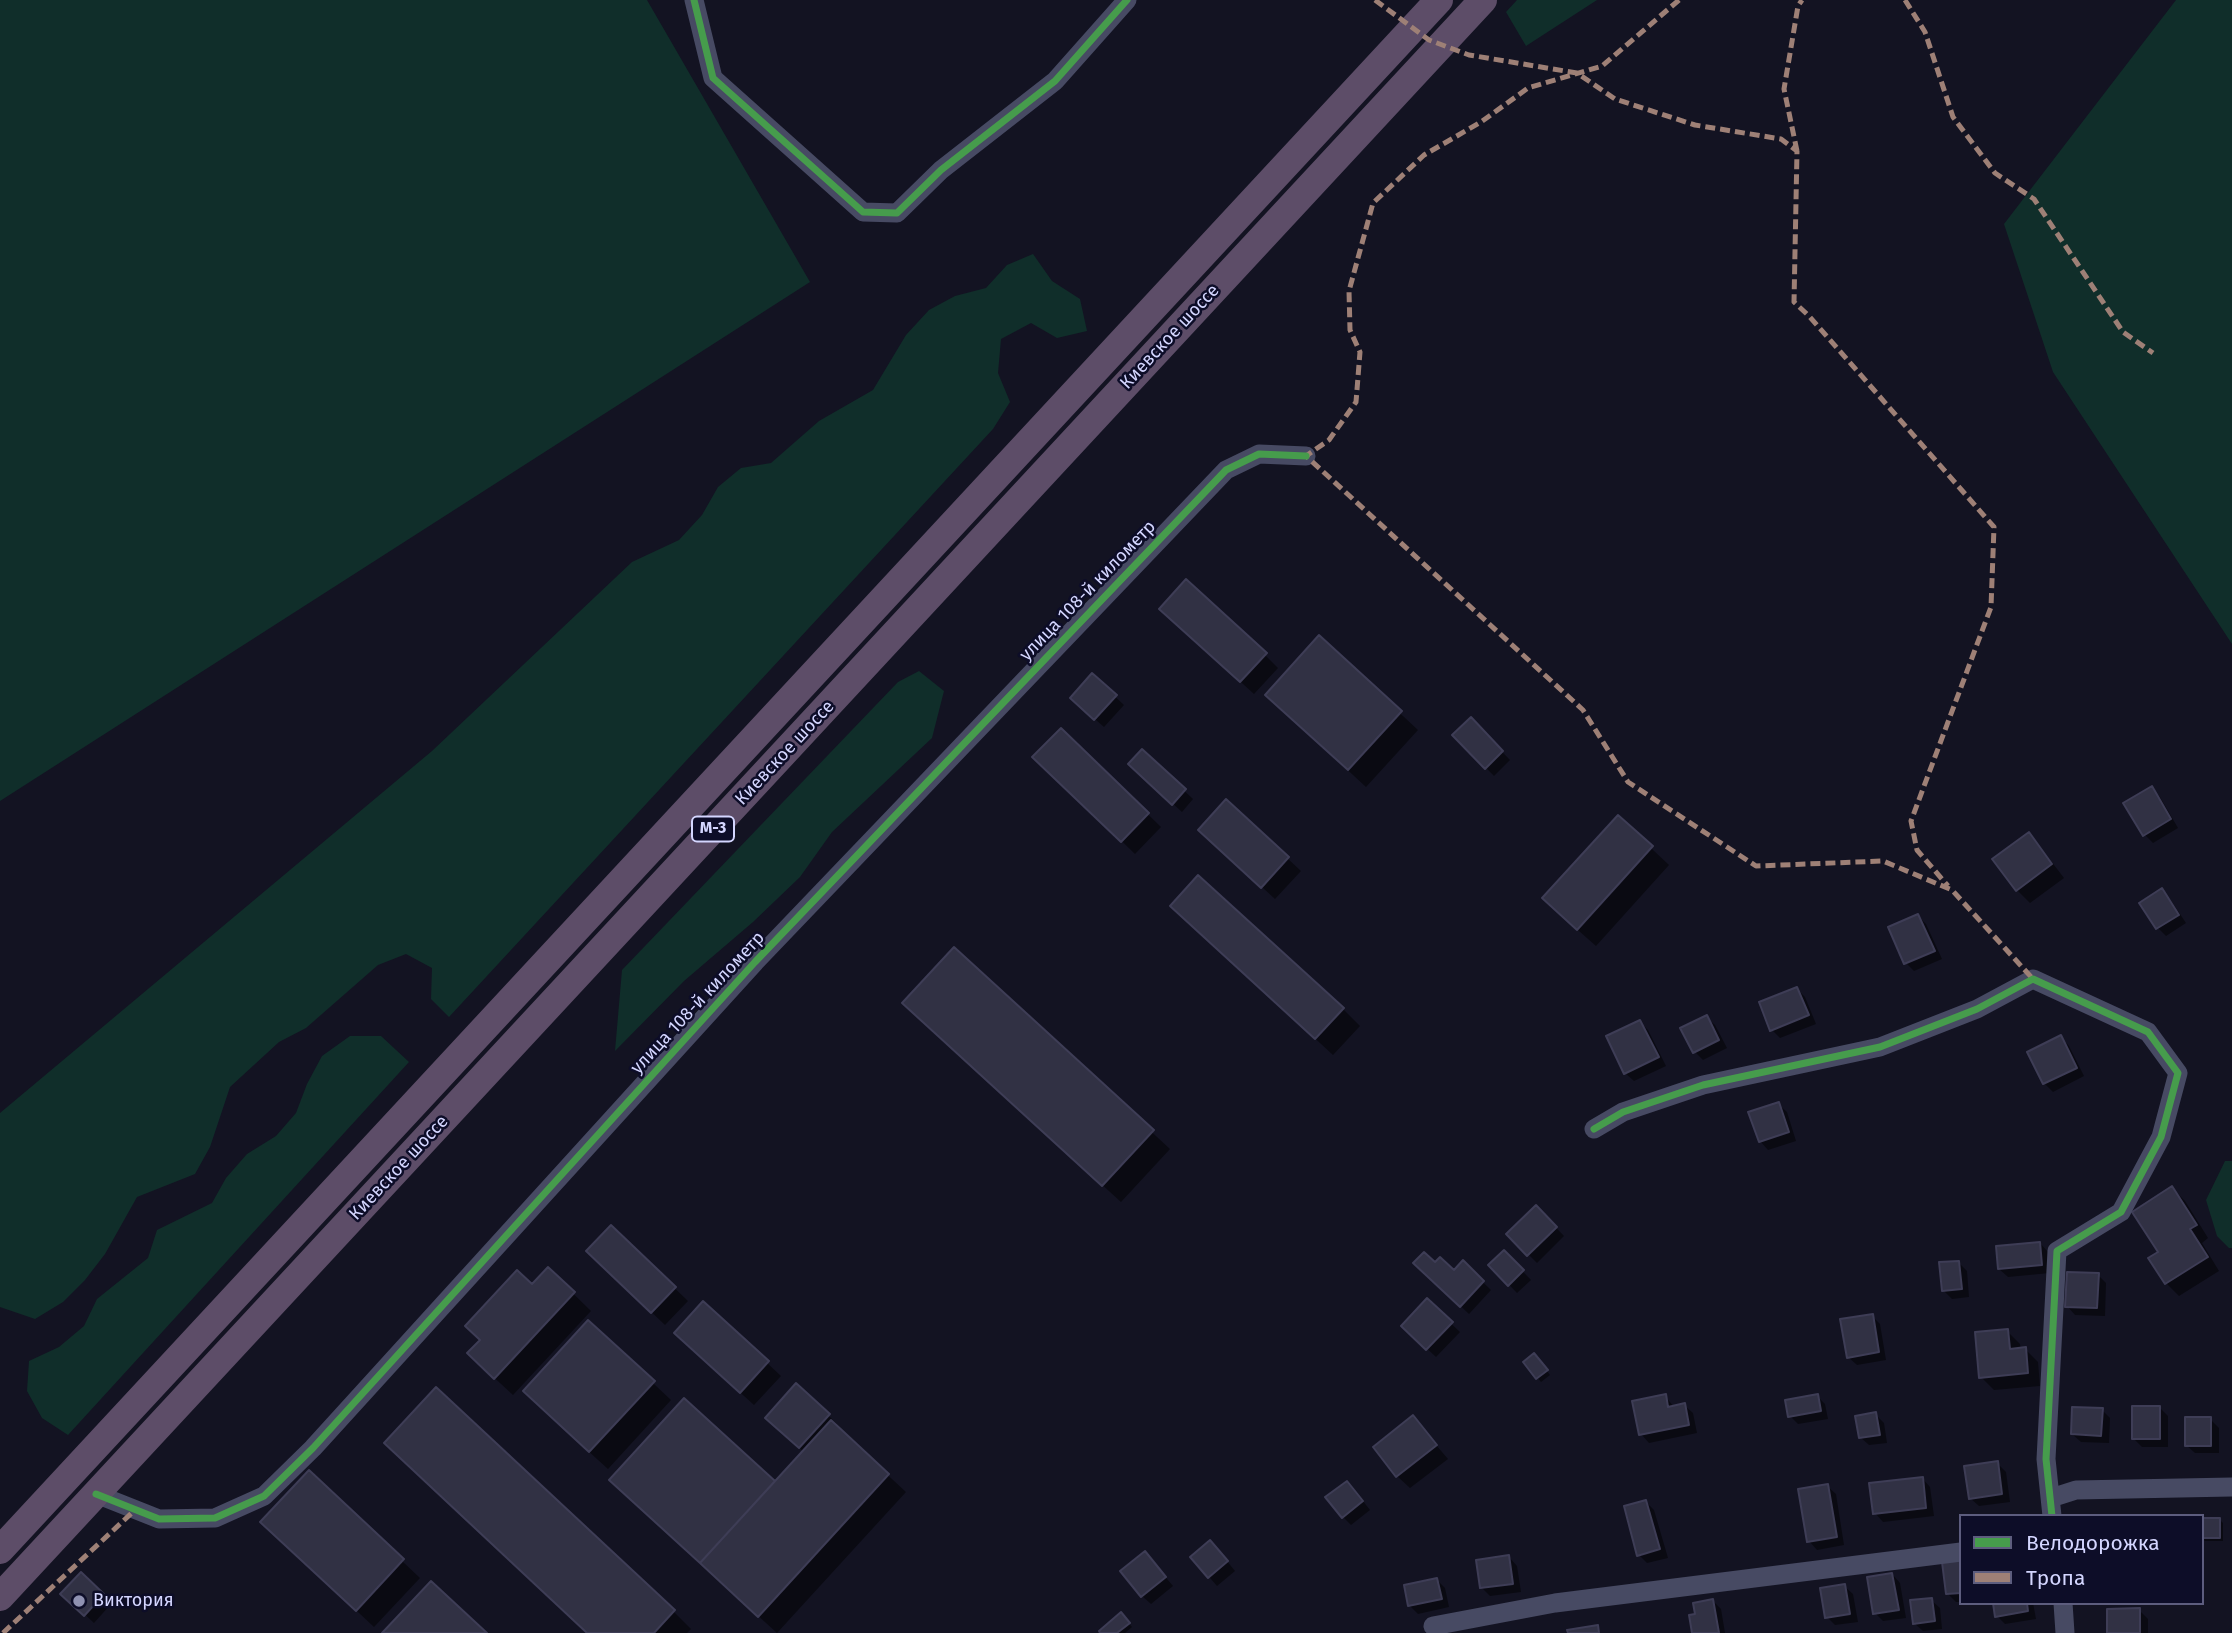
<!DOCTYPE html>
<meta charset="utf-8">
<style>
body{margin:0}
#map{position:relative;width:2232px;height:1633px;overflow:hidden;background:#131322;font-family:"Fira Sans",sans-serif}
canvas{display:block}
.legend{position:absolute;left:1959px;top:1514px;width:245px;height:91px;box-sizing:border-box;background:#0d0d28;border:2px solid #5d5d7e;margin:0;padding:9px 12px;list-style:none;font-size:21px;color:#d4d6ff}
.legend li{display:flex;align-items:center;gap:14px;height:35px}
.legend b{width:35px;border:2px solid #5d5d7e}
</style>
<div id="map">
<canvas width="2232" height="1633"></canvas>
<ul class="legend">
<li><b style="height:9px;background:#469c4c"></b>Велодорожка</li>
<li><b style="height:9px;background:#9e8076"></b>Тропа</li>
</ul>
</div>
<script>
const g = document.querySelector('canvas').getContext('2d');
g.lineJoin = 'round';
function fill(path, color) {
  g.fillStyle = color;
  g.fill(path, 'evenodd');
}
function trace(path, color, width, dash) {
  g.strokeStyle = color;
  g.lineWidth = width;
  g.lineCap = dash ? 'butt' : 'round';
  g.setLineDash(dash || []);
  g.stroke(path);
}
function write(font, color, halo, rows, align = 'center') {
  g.font = font + ' "Fira Sans",sans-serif';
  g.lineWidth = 5;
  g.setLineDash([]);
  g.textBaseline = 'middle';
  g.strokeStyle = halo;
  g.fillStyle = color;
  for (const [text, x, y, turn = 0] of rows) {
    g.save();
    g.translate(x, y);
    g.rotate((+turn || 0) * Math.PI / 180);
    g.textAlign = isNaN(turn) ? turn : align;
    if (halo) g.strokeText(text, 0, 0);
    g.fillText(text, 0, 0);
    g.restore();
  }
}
fill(new Path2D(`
 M0 0H647L810 282 0 801Z
 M1517 0H1597L1526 46 1506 12Z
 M2176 0H2232V644L2053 372 2004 224Z
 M1033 254 1052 281 1080 299 1087 331 1057 338 1031 323 1001 339 998 373 1010 402 993 429 449 1017 431 999 432 968 406 954 378 965 306 1028 279 1042 230 1087 210 1147 195 1174 137 1197 105 1254 85 1280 63 1302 35 1319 0 1307V1113L432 751 632 562 679 540 702 515 718 487 741 468 771 463 819 421 873 390 906 335 929 310 955 296 986 288 1007 265Z
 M919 671 944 691 932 738 832 832 800 877 753 922 684 981 615 1051 622 970 898 682Z
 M350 1036H381L409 1062 68 1435 42 1418 27 1391 29 1361 59 1347 84 1326 97 1299 148 1258 157 1230 212 1203 226 1178 247 1154 276 1136 296 1113 307 1084 322 1056Z
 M2225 1161H2232V1248H2229L2217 1236 2206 1200Z`), '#102e2a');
fill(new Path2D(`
 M1175 622 1265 655 1278 668 1254 694Z
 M1319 638 1418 730 1366 787 1285 712Z
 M1092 675 1124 705 1104 727 1080 706Z
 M1471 720 1510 760 1494 776 1454 735Z
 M1061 730 1161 827 1135 854 1035 757Z
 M1142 751 1193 799 1182 812 1138 772Z
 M2151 788 2160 797 2178 828 2153 843 2145 835Z
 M1226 801 1301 871 1275 899 1213 842Z
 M1618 817 1669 865 1596 946 1562 916Z
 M2028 835 2041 848 2064 878 2030 903 2017 890 1995 860Z
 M2162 891 2170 899 2186 923 2166 936 2158 928Z
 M1918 916 1926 924 1942 959 1914 971 1906 963Z
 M1190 923 1343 1009 1360 1026 1333 1055Z
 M954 949 1170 1149 1121 1202 922 1021Z
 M1797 989 1805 997 1816 1024 1780 1038 1772 1030Z
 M1706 1017 1715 1025 1727 1048 1703 1060 1695 1052Z
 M1640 1022 1648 1030 1666 1066 1634 1081 1625 1073Z
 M2061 1037 2069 1046 2084 1076 2053 1092 2044 1083Z
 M1778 1104 1787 1112 1796 1141 1768 1150 1760 1141Z
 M2172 1188 2185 1201 2208 1238 2202 1243 2219 1271 2179 1296 2166 1283 2160 1253Z
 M1536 1207 1564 1236 1537 1263 1508 1234Z
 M611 1227 688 1301 665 1325 601 1264Z
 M2040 1243 2048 1252 2050 1273 2008 1277 1999 1269Z
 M1504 1252 1531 1280 1517 1293 1490 1265Z
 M1958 1262 1967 1271 1969 1297 1952 1299 1943 1290Z
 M1415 1263 1435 1265 1454 1272 1463 1263 1491 1290 1469 1314Z
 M548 1269 591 1311 513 1395 487 1371 532 1286Z
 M2098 1275 2106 1283 2105 1316 2075 1315 2067 1306Z
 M1427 1301 1460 1332 1436 1357 1403 1326Z
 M703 1303 781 1376 754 1405 689 1346Z
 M1872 1316 1880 1324 1886 1360 1857 1365 1848 1357Z
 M588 1322 671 1400 608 1469 542 1409Z
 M2007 1331 2020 1344 2021 1350 2025 1349 2038 1362 2040 1386 1994 1390 1981 1377Z
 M1538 1359 1550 1375 1541 1382 1525 1362Z
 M436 1390 674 1612 691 1629 687 1633H588Z
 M1665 1396 1674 1407 1684 1405 1693 1413 1697 1433 1649 1443 1641 1434Z
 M1817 1396 1825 1404 1828 1419 1798 1424 1790 1416Z
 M684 1400 775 1483 804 1452 780 1430 828 1415 841 1428 839 1430 906 1492 777 1633 629 1498Z
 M2160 1408 2168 1416V1447H2142L2133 1438Z
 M2102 1410 2110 1418 2109 1443 2081 1442 2072 1434Z
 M1875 1414 1884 1423 1887 1443 1869 1445 1860 1437Z
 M1413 1418 1448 1459 1410 1488 1397 1476Z
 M2210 1419 2219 1428V1453H2195L2186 1445Z
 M1997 1463 2006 1472 2010 1502 1979 1506 1970 1498Z
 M309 1473 420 1578 374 1627 280 1539Z
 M1922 1478 1930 1487 1934 1516 1883 1522 1875 1513Z
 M1827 1486 1836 1494 1844 1545 1817 1550 1809 1541Z
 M1355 1491 1370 1510 1351 1525 1343 1517Z
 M1646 1502 1654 1510 1668 1558 1647 1563 1639 1555Z
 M2202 1520H2220L2223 1523V1541H2205L2202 1539Z
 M1218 1550 1235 1571 1217 1586 1192 1557Z
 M1145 1553 1173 1586 1151 1604 1142 1596Z
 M1509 1557 1517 1566 1521 1592 1490 1596 1482 1588Z
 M1961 1562V1602H1956L1948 1594Z
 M81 1574 111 1604 94 1623 63 1594Z
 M1892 1574 1900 1583 1906 1618 1883 1621 1875 1613Z
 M1437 1580 1445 1588 1449 1607 1418 1614 1410 1606Z
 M1844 1586 1853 1594 1858 1622 1835 1625 1827 1617Z
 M1931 1600 1940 1608 1942 1629 1923 1631 1914 1623Z
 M1713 1601 1721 1609 1725 1633H1694L1697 1615Z
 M1995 1603H2033L2036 1619 2005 1624 1997 1616Z
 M2139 1610 2148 1619V1633H2109Z
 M1121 1615 1132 1627 1125 1633H1103Z`), '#0007');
const building = new Path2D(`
 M1186 579 1267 653 1240 682 1159 609Z
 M1319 635 1402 711 1348 770 1265 695Z
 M1092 673 1117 695 1094 720 1070 698Z
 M1471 717 1503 751 1485 769 1452 735Z
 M1061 728 1149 813 1121 842 1032 757Z
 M1142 749 1186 789 1172 805 1128 764Z
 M2152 786 2171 819 2143 836 2123 803Z
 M1226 799 1289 857 1261 888 1198 830Z
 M1618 815 1653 846 1577 930 1542 898Z
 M2029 832 2052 864 2016 891 1992 859Z
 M1198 875 1344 1008 1315 1039 1170 906Z
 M2162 888 2179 915 2156 929 2139 903Z
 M1918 914 1935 951 1904 964 1888 927Z
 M954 947 1154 1130 1102 1186 902 1003Z
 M1797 987 1809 1015 1770 1031 1759 1002Z
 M1707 1015 1719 1040 1693 1053 1680 1028Z
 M1640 1020 1659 1057 1624 1074 1606 1036Z
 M2061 1035 2077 1068 2043 1084 2027 1052Z
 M1779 1102 1789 1132 1759 1142 1748 1112Z
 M2172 1186 2197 1225 2190 1229 2208 1257 2165 1284 2148 1258 2158 1252 2132 1212Z
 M1536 1205 1557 1227 1527 1256 1506 1234Z
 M611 1225 676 1287 651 1313 586 1251Z
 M2040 1242 2042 1265 1998 1269 1996 1246Z
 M1504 1250 1524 1270 1508 1286 1488 1265Z
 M1424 1252 1435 1262 1440 1257 1454 1270 1463 1260 1484 1281 1460 1307 1413 1263Z
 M1959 1261 1962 1289 1942 1291 1939 1262Z
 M548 1267 575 1292 494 1379 467 1353 480 1340 465 1326 517 1270 532 1284Z
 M2067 1272 2099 1273 2097 1308 2065 1307Z
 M1427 1298 1453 1322 1426 1350 1401 1326Z
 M703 1301 769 1361 740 1393 674 1333Z
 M1873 1314 1879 1352 1847 1358 1840 1319Z
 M588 1320 655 1381 589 1452 523 1391Z
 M2008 1329 2010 1349 2026 1347 2028 1373 1979 1378 1975 1332Z
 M1534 1353 1548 1370 1536 1379 1523 1362Z
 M796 1383 830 1414 799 1448 765 1418Z
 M436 1387 675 1610 654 1633H587L384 1443Z
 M1666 1394 1668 1407 1685 1403 1689 1425 1639 1435 1632 1401Z
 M1818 1394 1821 1411 1788 1417 1785 1400Z
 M684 1398 775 1481 700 1563 609 1480Z
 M2132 1406H2160V1439H2132Z
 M2072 1407 2103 1408 2101 1436 2071 1434Z
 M1876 1412 1880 1435 1859 1438 1855 1416Z
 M1413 1415 1437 1445 1396 1477 1373 1447Z
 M2185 1417H2211V1446H2185Z
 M831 1420 889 1474 758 1617 700 1563Z
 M1998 1461 2002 1494 1969 1499 1964 1466Z
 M309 1470 404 1559 356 1611 260 1522Z
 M1923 1477 1926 1508 1873 1514 1869 1483Z
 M1347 1481 1363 1501 1342 1518 1325 1497Z
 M1828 1484 1837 1537 1807 1542 1798 1489Z
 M1646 1500 1660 1549 1637 1556 1624 1506Z
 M2202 1518H2220V1538H2202Z
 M1210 1540 1228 1561 1208 1578 1190 1557Z
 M1145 1551 1166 1577 1141 1597 1120 1571Z
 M1509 1555 1513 1584 1480 1588 1476 1560Z
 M1961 1560V1593L1946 1594 1942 1562Z
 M81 1572 104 1594 84 1616 60 1594Z
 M1892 1573 1899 1610 1873 1614 1867 1577Z
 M1437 1578 1442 1599 1408 1606 1404 1585Z
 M431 1581 487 1633H382Z
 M1845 1584 1850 1614 1825 1618 1820 1588Z
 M1932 1598 1935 1621 1913 1624 1910 1600Z
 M1713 1599 1719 1633H1692L1689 1615 1695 1614 1693 1603Z
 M1993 1603H2027L2028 1611 1995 1617Z
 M2140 1608V1633H2107V1609Z
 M1121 1612 1130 1623 1117 1633H1100L1099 1631Z
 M1598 1625 1599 1633H1568L1567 1630Z`);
fill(building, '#313144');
trace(building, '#3e3d56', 2);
trace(new Path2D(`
 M694 0 713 78 863 212 897 213 941 170 1055 81 1127 0
 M1594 1129 1623 1112 1703 1085 1880 1047 1977 1009 2033 979 2148 1032 2178 1073 2161 1137 2121 1212 2057 1251 2046 1459 2052 1516
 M96 1494 159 1519 215 1518 264 1496 313 1448 755 962 1226 470 1259 454 1306 456
 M2051 1498 2076 1490 2232 1487
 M2063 1603 2065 1633
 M1433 1626 1555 1603 1961 1552`), '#474a63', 19);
trace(new Path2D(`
 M0 1550 1439 0
 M0 1597 1483 0`), '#5d4d68', 28);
trace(new Path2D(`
 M1375 0 1429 40 1469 55 1577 73 1615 99 1695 125 1781 139 1797 151 1794 302 1809 316 1994 527 1991 607 1911 821 1917 850 1948 886
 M1679 0 1602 66 1528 88 1481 122 1424 155 1373 203 1349 291 1350 330 1360 352 1356 402 1329 440 1306 456 1583 710 1628 782 1756 866 1883 861 1952 890 2033 979
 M1905 0 1925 32 1953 117 1995 173 2034 199 2123 332 2153 353
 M1797 151 1784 89 1798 6 1802 0
 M3 1633 135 1510`), '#9e8076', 5, [10, 5]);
trace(new Path2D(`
 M694 0 713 78 863 212 897 213 941 170 1055 81 1127 0
 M1594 1129 1623 1112 1703 1085 1880 1047 1977 1009 2033 979 2148 1032 2178 1073 2161 1137 2121 1212 2057 1251 2046 1459 2052 1516
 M96 1494 159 1519 215 1518 264 1496 313 1448 755 962 1226 470 1259 454 1306 456`), '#469c4c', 7);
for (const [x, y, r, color] of [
 [79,1601,7,"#9092b2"]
]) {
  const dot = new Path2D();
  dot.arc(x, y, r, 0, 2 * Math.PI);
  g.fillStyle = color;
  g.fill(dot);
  trace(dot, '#0d0d28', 2.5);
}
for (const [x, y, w] of [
 [713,829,42]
]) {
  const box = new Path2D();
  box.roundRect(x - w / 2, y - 12.5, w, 25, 5);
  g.fillStyle = '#0d0d28';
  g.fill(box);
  trace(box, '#d4d6ff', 2);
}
write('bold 16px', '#d4d6ff', null, [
 ["М-3",713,829]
]);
write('18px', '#d4d6ff', '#0d0d28', [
 ["Киевское шоссе",1170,337,-47],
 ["улица 108-й километр",1088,591,-46],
 ["Киевское шоссе",785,753,-47],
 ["улица 108-й километр",698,1003,-47],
 ["Киевское шоссе",399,1168,-47]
]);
write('18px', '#d4d6ff', '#0d0d28', [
 ["Виктория",93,1601]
], 'left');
</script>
